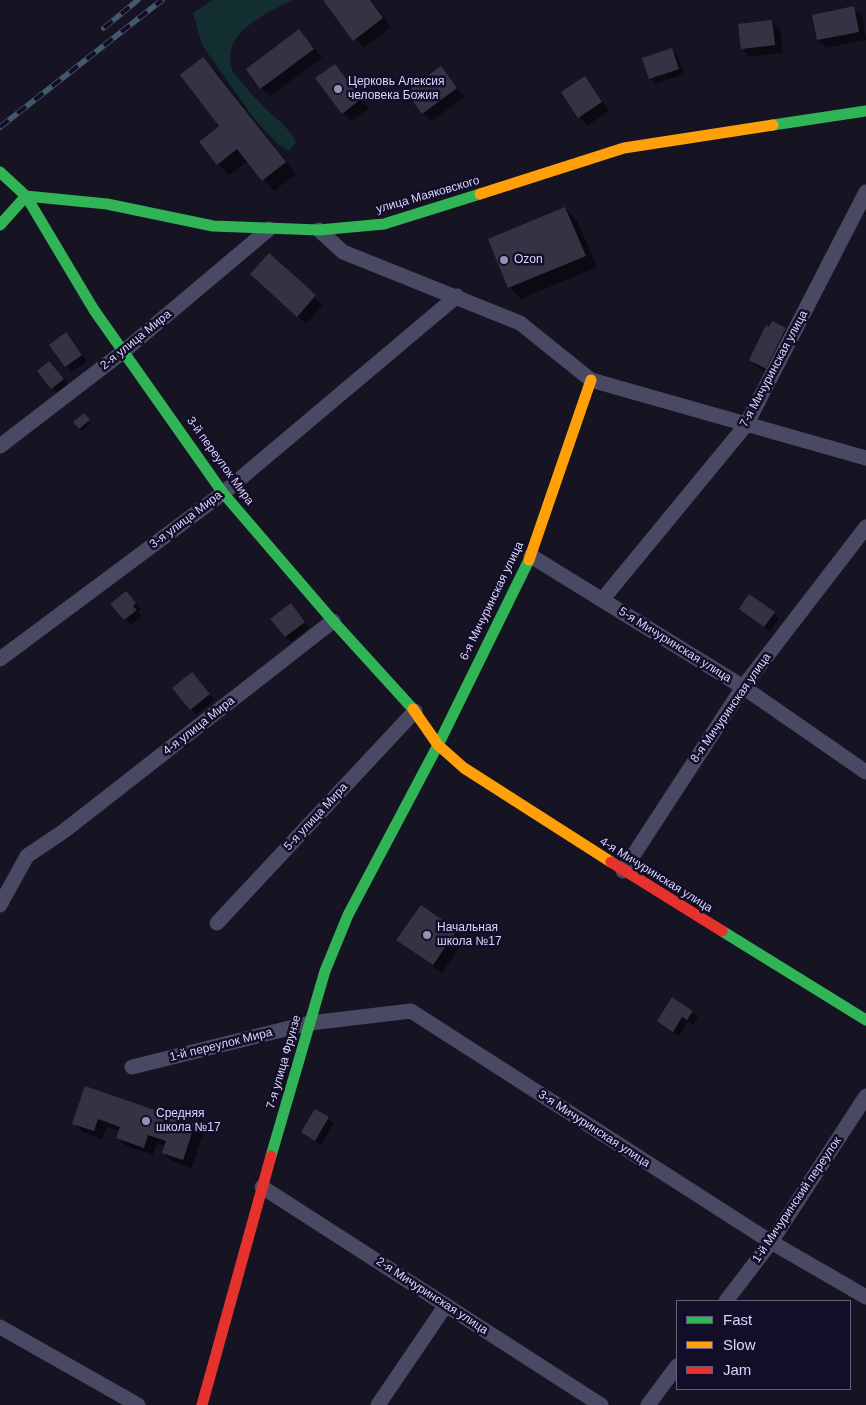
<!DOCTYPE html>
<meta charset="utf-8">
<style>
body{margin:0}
#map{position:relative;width:866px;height:1405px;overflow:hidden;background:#161422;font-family:Arial,sans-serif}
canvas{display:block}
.legend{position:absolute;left:676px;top:1300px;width:175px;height:90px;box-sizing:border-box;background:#130e28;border:1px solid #635e7e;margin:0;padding:6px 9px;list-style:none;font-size:15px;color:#dbd5ff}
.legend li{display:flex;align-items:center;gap:10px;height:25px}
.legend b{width:25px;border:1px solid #635e7e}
</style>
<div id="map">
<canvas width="866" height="1405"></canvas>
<ul class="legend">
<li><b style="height:6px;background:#30b455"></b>Fast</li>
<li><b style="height:6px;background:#ff9f0a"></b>Slow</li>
<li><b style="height:6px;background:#e5322d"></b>Jam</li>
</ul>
</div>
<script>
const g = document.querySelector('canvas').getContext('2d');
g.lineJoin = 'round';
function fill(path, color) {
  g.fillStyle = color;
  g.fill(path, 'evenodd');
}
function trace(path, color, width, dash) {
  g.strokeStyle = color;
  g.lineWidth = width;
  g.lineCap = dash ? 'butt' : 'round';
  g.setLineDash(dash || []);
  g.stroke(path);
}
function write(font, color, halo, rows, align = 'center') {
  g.font = font + ' Arial,sans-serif';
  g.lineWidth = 5;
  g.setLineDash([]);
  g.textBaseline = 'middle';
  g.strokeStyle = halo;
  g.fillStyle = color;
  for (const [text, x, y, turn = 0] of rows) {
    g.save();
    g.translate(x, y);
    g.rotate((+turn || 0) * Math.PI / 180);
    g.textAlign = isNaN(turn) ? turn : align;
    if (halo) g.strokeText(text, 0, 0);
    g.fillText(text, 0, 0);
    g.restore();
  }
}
fill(new Path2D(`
 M213 0H292C266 14 221 32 232 69 235 77 256 98 262 105 275 118 287 125 296 142L289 151 278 144 256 121 202 45 193 13Z`), '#122e30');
fill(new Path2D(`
 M324 0H371L391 27 363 48Z
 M853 8 862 16 866 40 827 48 818 40Z
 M772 22 780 30 783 53 750 57 742 48Z
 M299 31 322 58 270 96 261 88Z
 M671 49 677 55 684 74 656 84 650 78Z
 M203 59 215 70 296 174 274 191 248 161 229 175 218 164 221 126Z
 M334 65 369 108 352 121 343 113Z
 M441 68 465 97 432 121 423 113Z
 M585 78 609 111 588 125 579 117Z
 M565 208 577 220 597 267 521 299 509 287Z
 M270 255 323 305 306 324 260 283Z
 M772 323 785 329 794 338 774 376 759 368 750 360Z
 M71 339 87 361 72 372 51 345Z
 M55 368 69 385 58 394 39 372Z
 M84 414 91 423 82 431 74 422Z
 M131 598 141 609 138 612 141 616 131 625 112 604Z
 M741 609 774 613 779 619 770 632Z
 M296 610 309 628 291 642 285 636Z
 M197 679 214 700 196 715 191 709Z
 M421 906 465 939 442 973 398 940Z
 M673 999 698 1017 693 1025 688 1022 679 1036 659 1021Z
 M86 1088 195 1125 203 1134 192 1168 172 1161 163 1152 165 1146 157 1143 153 1155 126 1146 118 1138 120 1131 107 1127 102 1139 82 1132 74 1123Z
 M328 1118 333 1124 321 1145 303 1132Z`), '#0007');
fill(new Path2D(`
 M323 0H370L383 18 353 41Z
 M854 6 859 32 817 40 812 15Z
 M772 20 775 45 741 49 738 24Z
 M299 29 314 49 260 89 246 69Z
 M672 48 679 69 649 79 642 58Z
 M203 57 286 162 262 181 237 149 217 165 199 142 219 126 180 75Z
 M335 64 361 99 342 114 315 78Z
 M441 66 457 88 422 114 406 92Z
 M585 76 602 102 578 118 561 92Z
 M565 207 586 256 508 288 488 239Z
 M269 253 316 295 297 317 250 274Z
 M772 321 786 328 766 369 749 360 766 325 769 327Z
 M66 332 82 355 65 367 49 345Z
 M49 361 64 379 51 389 37 371Z
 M84 413 90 420 79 429 73 422Z
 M126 591 136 603 133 606 137 610 124 620 110 604Z
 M749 594 775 612 764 627 739 609Z
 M291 603 305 622 285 637 270 619Z
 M192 672 210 694 190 710 172 688Z
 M421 905 457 930 433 965 396 940Z
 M672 997 693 1011 687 1020 682 1017 673 1032 657 1021Z
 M85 1086 195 1124 183 1160 162 1153 166 1141 148 1135 144 1148 116 1138 120 1127 98 1119 94 1131 72 1124Z
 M315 1109 329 1117 315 1141 301 1132Z`), '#353244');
trace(new Path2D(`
 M319 230 343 252 520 323 591 380 866 458
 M0 446 124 351 269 229
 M531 556 743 687 866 772
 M602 600 746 425 866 192
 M0 659 223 493 457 296
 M623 871 743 687 866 527
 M0 905 27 856 64 831 333 621
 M217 923 415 711
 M132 1067 310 1023 411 1011 771 1242 866 1297
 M262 1187 601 1405
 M726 1301 771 1242 866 1096
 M0 1327 138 1405
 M378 1405 446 1305
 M648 1405 677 1366`), '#4a4963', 15);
trace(new Path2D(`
 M773 125 866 111
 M0 172 26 196 107 204 213 226 319 230 384 224 480 194
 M0 225 26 196 94 310 223 493 333 621 413 709
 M722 931 866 1020
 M271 1156 325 971 348 915 438 745 529 560`), '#30b455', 11);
trace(new Path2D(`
 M480 194 624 148 773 125
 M529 560 591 380
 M413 709 438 745 464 768 611 862`), '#ff9f0a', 11);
trace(new Path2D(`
 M611 862 722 931
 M202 1405 271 1156`), '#e5322d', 11);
const rail = new Path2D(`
 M104 28 138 0
 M0 127 162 0`);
trace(rail, '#43596d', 5.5);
trace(rail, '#130e28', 4, [11]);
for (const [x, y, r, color] of [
 [338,89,5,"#9691b2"],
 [504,260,5,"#9691b2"],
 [427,935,5,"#9691b2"],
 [146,1121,5,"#9691b2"]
]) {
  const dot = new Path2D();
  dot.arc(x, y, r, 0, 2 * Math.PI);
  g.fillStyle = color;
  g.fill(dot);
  trace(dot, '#130e28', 2);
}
write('12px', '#dbd5ff', '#130e28', [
 ["Церковь Алексия",348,82],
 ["человека Божия",348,96],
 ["Ozon",514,260],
 ["Начальная",437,928],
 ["школа №17",437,942],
 ["Средняя",156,1114],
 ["школа №17",156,1128]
], 'left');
write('12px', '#dbd5ff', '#130e28', [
 ["улица Маяковского",428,195,-16],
 ["2-я улица Мира",136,340,-39],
 ["7-я Мичуринская улица",774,369,-62],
 ["3-й переулок Мира",220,461,54],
 ["3-я улица Мира",186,520,-37],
 ["6-я Мичуринская улица",492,601,-64],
 ["5-я Мичуринская улица",675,645,32],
 ["8-я Мичуринская улица",731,708,-55],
 ["4-я улица Мира",199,726,-38],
 ["5-я улица Мира",316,817,-47],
 ["4-я Мичуринская улица",656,875,32],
 ["1-й переулок Мира",221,1045,-14],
 ["7-я улица Фрунзе",284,1062,-74],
 ["3-я Мичуринская улица",594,1129,33],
 ["1-й Мичуринский переулок",797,1200,-56],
 ["2-я Мичуринская улица",432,1296,33]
]);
</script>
